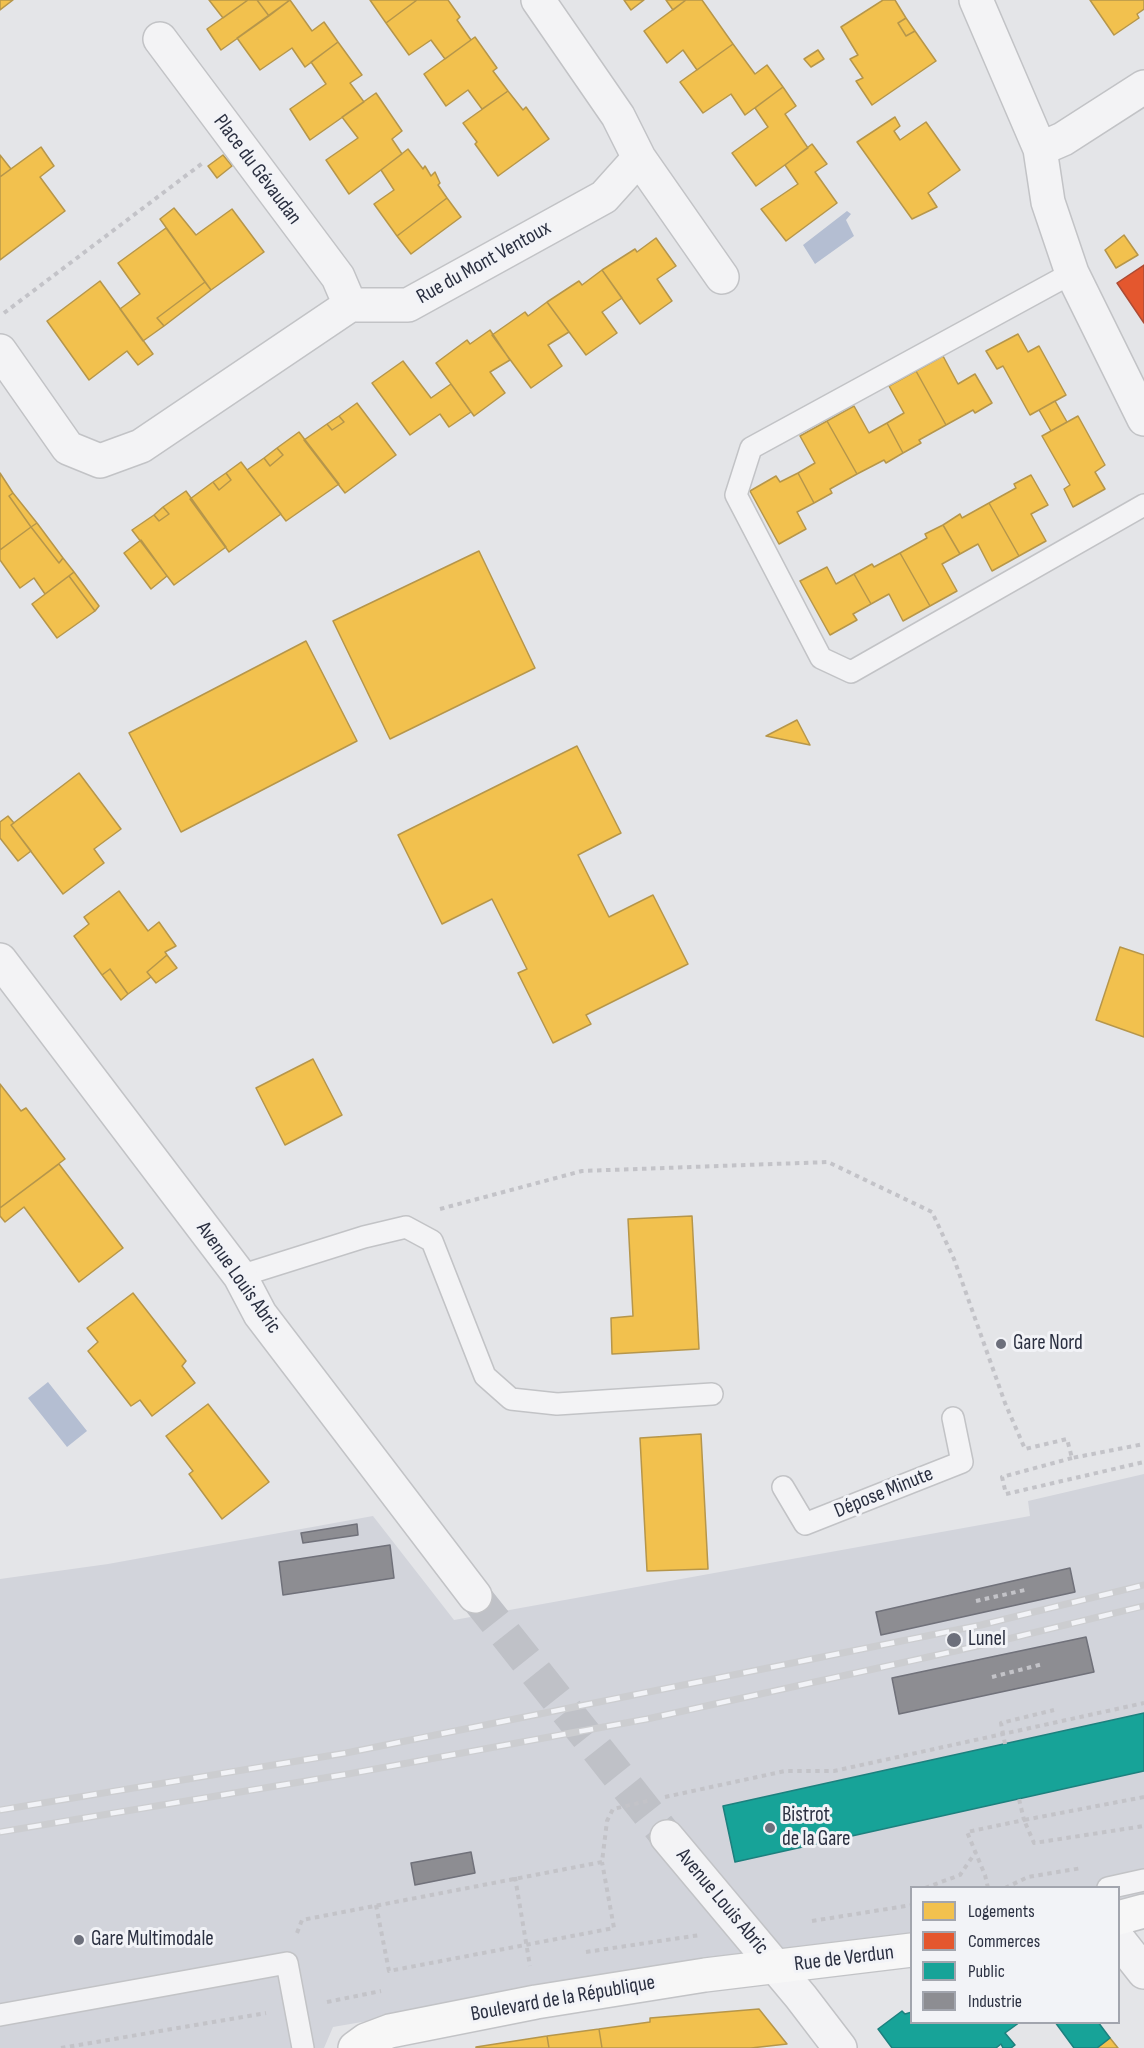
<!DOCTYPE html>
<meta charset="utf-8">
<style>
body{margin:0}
#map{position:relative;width:1144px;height:2048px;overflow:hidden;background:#e4e5e8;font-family:"Sofia Sans Condensed",sans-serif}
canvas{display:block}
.legend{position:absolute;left:910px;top:1886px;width:210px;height:138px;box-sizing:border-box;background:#f2f3f7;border:2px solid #a2a5ae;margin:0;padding:8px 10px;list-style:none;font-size:18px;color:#2b3041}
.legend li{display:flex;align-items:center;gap:12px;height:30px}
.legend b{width:30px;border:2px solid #a2a5ae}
</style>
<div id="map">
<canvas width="1144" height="2048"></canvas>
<ul class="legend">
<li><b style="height:16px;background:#f2c14e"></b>Logements</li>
<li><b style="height:16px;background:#e4572e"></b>Commerces</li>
<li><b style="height:16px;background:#17a398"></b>Public</li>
<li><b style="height:16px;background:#8d8d92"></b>Industrie</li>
</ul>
</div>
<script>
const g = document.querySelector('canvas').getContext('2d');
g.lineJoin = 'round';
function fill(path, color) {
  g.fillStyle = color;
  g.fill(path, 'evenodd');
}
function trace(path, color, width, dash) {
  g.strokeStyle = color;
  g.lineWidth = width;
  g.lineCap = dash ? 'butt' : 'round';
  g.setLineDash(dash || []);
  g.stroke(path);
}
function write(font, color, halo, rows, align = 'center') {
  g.font = font + ' "Sofia Sans Condensed",sans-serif';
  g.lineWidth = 6;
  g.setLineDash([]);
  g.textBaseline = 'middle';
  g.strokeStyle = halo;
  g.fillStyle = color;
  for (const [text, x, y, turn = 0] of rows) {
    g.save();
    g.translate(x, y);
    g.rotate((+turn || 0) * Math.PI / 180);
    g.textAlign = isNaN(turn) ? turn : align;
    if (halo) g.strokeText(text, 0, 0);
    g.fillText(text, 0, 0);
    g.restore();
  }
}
fill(new Path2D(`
 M1144 1474V1911L1119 1918 1118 1888H912L911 1950 851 1952 809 1945 333 2027 324 2048H0V1579L108 1564 373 1516 454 1620 1030 1516 1028 1501Z`), '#d2d4db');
fill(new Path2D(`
 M847 211 851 214 846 220 854 236 815 264 803 245Z
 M48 1382 87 1431 67 1447 28 1398Z`), '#b4bed2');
const homes = new Path2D(`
 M0 0H13L0 10Z
 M209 0H248L223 18Z
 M248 0H257L269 16 221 50 207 29Z
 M257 0H290L269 16Z
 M290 0 312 31 324 22 338 42 305 67 292 48 260 70 237 38Z
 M370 0H417L386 23Z
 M417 0H448L460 17 457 20 471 40 445 59 431 40 409 55 386 23Z
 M624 0H644L631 10Z
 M666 0H686L673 10Z
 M686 0H702L733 44 697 70 683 50 667 63 644 31Z
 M883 0H895L906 18 898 23 906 36 915 31 936 61 872 105 856 81 863 78 850 59 858 55 841 27Z
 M1090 0H1144V9L1137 14 1139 18 1114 35Z
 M906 18 915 31 906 36 898 23Z
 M475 37 497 68 493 71 508 91 482 109 468 90 446 106 424 74Z
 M338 42 362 75 350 83 364 102 310 140 290 109 326 84 311 62Z
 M733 44 755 74 767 65 783 87 745 115 731 94 703 113 680 82Z
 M818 50 824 59 811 67 804 59Z
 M783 87 796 106 785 114 808 148 756 186 732 153 768 127 755 108Z
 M508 91 523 110 526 107 549 139 498 176 475 144 477 142 463 123Z
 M376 93 402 131 392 139 402 154 349 194 326 160 358 138 342 117Z
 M895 117 900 126 894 131 900 140 926 122 960 170 928 193 937 207 912 219 857 142Z
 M812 144 827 164 815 172 837 203 786 241 761 209 798 184 785 165Z
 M41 147 54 166 40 177 65 211 0 260V177Z
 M408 149 423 169 425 166 431 176 435 172 440 183 438 185 447 198 397 236 374 204 394 190 381 170Z
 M0 155 11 169 0 177Z
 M223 155 232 166 217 178 208 166Z
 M447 198 461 217 411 254 397 236Z
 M174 208 196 235 232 209 264 252 211 290 160 219Z
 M166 228 205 282 157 318 164 326 143 341 120 309 140 294 118 263Z
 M1124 235 1138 255 1116 268 1105 250Z
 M656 238 676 266 657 279 672 301 640 324 602 270 635 249 637 252Z
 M602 270 622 298 602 312 617 333 586 355 547 302 579 281 582 285Z
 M100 281 153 354 138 365 127 351 89 380 47 321Z
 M205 282 211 290 164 326 157 318Z
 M547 302 569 332 548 345 562 366 531 388 492 335 525 312 528 316Z
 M490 330 510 360 490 372 505 393 474 416 436 363 467 340 470 344Z
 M1018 334 1028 352 1039 346 1066 395 1030 415 1003 366 997 369 986 351Z
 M943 356 958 384 975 374 992 403 975 413 973 410 946 425 916 371Z
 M403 361 431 398 451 384 471 412 449 427 440 414 410 435 372 383Z
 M916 371 946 425 919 440 921 443 903 453 887 423 904 413 889 386Z
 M1055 401 1067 422 1051 431 1039 410Z
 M357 403 396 455 345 493 304 440 327 424 332 430 344 422 339 416Z
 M854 406 869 433 887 423 903 453 886 463 884 460 857 474 827 421Z
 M339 416 344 422 332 430 327 424Z
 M1078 416 1105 465 1095 472 1105 489 1073 507 1064 489 1070 485 1042 436Z
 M827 421 857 474 830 489 832 493 814 503 798 473 815 463 800 436Z
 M299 432 339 484 286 521 247 470 264 458 270 466 283 455 277 448Z
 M277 448 283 455 270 466 264 458Z
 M241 462 281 514 229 552 190 499 213 482 219 490 231 480 226 473Z
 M0 473 13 493 9 496 31 527 0 550Z
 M226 473 231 480 219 490 213 482Z
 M798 473 814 503 797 512 806 529 779 544 750 491 776 476 780 482Z
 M1031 475 1048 505 1031 514 1046 541 1019 556 989 503 1016 488 1014 484Z
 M186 491 226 547 174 585 132 530 154 515 159 521 169 514 163 507Z
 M13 493 37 523 31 527 9 496Z
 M989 503 1019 556 992 571 978 544 960 554 943 525 960 514 962 518Z
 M163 507 169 514 159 521 154 515Z
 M37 523 63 558 59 563 31 527Z
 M943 525 960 554 942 564 957 591 930 606 900 553 927 538 925 534Z
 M31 527 59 563 63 558 74 572 45 594 34 578 20 588 0 560V550Z
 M141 540 167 576 151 589 124 553Z
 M479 551 535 668 390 739 333 621Z
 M900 553 930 606 903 621 889 594 871 604 854 574 872 564 874 567Z
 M827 567 836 584 854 574 871 604 853 614 857 620 830 635 800 581Z
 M74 572 99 606 95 611 69 576Z
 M69 576 95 611 57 638 32 604Z
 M306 641 357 741 181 832 129 733Z
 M797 720 810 745 766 736Z
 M577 746 621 833 578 855 609 917 653 895 688 964 586 1015 591 1024 553 1043 518 973 527 969 492 899 442 924 398 835Z
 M79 773 121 829 94 849 104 863 63 894 11 825Z
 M8 816 14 823 11 825 31 851 18 861 0 838V822Z
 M119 891 148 931 159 922 176 946 165 952 167 955 147 972 151 977 128 994 110 969 102 975 74 936 89 924 84 917Z
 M1120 947 1144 955V1037L1096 1020Z
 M167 955 177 968 156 983 147 972Z
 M110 969 128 994 121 1000 102 975Z
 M313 1059 342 1115 285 1145 256 1088Z
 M0 1084 21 1111 26 1108 65 1159 0 1208Z
 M59 1164 123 1248 79 1282 24 1207 5 1222 0 1216V1208Z
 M692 1216 699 1349 612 1354 611 1318 633 1316 628 1219Z
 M133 1293 186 1361 182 1366 195 1383 152 1416 140 1400 131 1406 88 1351 98 1342 87 1328Z
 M208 1404 269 1482 222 1519 189 1474 193 1471 166 1436Z
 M701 1434 708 1569 647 1571 640 1438Z
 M759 2009 787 2044 751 2048H602L599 2029 650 2022V2018Z
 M599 2029 602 2048H549L547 2036Z
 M547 2036 549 2048H476V2047Z
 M1110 2038 1118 2048H1097Z`);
fill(homes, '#f2c14e');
trace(homes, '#b6964a', 1.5);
const shops = new Path2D(`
 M1144 265V323L1117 283Z`);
fill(shops, '#e4572e');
trace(shops, '#ac4b34', 1.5);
const public = new Path2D(`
 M1144 1713V1771L735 1862 723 1806Z
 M902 2011 905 2014 912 2012V2022H1020L1005 2033 1015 2045 1011 2048H1003L1001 2044 996 2048H892L878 2029Z
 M1055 2022H1098L1110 2038 1097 2048H1074Z`);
fill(public, '#17a398');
trace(public, '#1d807e', 1.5);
const industry = new Path2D(`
 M357 1524 358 1535 303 1543 301 1533Z
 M390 1545 394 1578 283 1595 279 1562Z
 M1070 1568 1075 1592 881 1635 876 1612Z
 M1086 1637 1094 1672 899 1714 892 1678Z
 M471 1852 475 1873 415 1885 411 1863Z`);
fill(industry, '#8d8d92');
trace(industry, '#70717a', 1.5);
trace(new Path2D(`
 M475 1596 667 1837`), '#bfc1c7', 33, [33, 16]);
const lane = new Path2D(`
 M1072 273 751 448 736 495 821 658 851 672 1144 505
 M240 1276 364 1237 406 1227 432 1241 485 1376 511 1399 557 1404 712 1394
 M783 1487 805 1524 962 1462 953 1418
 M1108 1888 1144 1880
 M0 2015 287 1963 303 2048`);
const street = new Path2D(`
 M976 0 1040 149 1048 202 1072 273 1144 419
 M160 39 338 277 350 305
 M1040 149 1063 139 1144 87
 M639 158 722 277
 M0 351 68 448 100 461 141 446 350 305H408L604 197 639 158 618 116 538 0
 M0 960 240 1276 260 1314 475 1596
 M667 1837 801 1997 840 2048
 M1118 1939 1144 1972`);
const secondary = new Path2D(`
 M1118 1918 1144 1911
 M355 2048 366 2040 390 2031 536 2002 705 1975 912 1950`);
trace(lane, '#c2c3c6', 24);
trace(street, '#c2c3c6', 36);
trace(secondary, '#c2c3c6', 36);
trace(new Path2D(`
 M4 313 204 162
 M440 1209 582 1171 828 1162 932 1212 954 1259 1005 1403 1025 1449 1067 1439 1072 1458 1144 1444
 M1072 1458 1002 1477 1006 1494 1144 1462
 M976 1601 1025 1590
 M992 1677 1043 1664
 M1005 1744 1001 1723 1054 1710
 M665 1797 785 1771H834L1144 1703
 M1144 1797 1024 1820 1034 1843 1144 1826
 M515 1877 530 1966
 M925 1888 960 1875 975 1853
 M988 1888 985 1875 967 1832 1024 1820 1019 1799
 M1005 1888 1028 1877 1082 1868
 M376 1905 389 1971 614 1928 602 1862
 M812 1921 912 1905
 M297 1933 302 1920 602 1862 607 1821 613 1809 652 1800
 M586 1952 700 1935
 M327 2002 381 1991
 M61 2048 266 2013`), '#c3c3c8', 4, [4.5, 4.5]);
trace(lane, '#f3f3f5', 21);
trace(street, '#f3f3f5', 33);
trace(secondary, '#f7f7f7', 33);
const rail = new Path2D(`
 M0 1810 346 1753 981 1625 1144 1585
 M0 1832 348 1774 647 1719 987 1644 1144 1606`);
trace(rail, '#cccdd0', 7);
trace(rail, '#f2f3f7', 4.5, [14]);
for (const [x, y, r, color] of [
 [1001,1344,6,"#6c6f7b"],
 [954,1640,8,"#6c6f7b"],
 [770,1828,6,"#6c6f7b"],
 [79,1940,6,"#6c6f7b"]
]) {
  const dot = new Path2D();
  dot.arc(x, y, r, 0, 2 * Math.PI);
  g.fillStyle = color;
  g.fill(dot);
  trace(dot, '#f2f3f7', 2);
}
write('21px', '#2b3041', '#f2f3f7', [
 ["Place du Gévaudan",257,170,53],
 ["Rue du Mont Ventoux",484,263,-29],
 ["Avenue Louis Abric",238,1278,55],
 ["Dépose Minute",884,1493,-22],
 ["Avenue Louis Abric",722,1902,50],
 ["Rue de Verdun",844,1959,-7],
 ["Boulevard de la République",563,1999,-10]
]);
write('21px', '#2b3041', '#f2f3f7', [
 ["Gare Nord",1013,1344],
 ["Lunel",968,1640],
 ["Bistrot",782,1816],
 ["de la Gare",782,1840],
 ["Gare Multimodale",91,1940]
], 'left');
</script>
